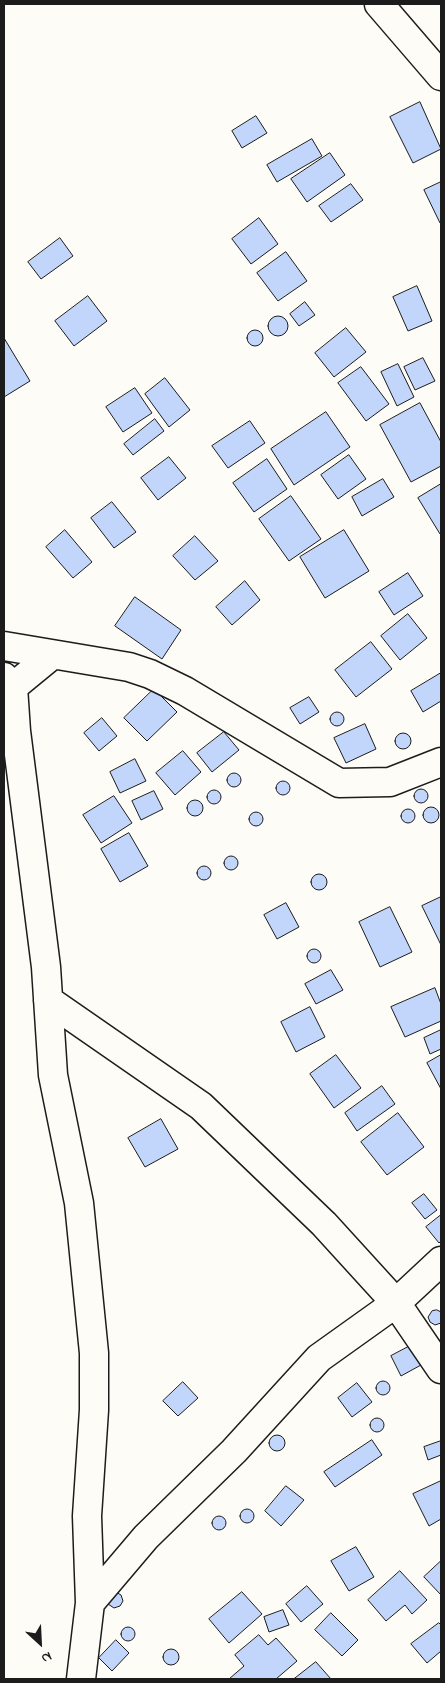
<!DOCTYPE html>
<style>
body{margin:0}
#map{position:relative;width:445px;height:1683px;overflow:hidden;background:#fdfcf7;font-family:"Indie Flower",sans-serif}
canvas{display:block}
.frame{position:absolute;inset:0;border:5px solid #1c1c1c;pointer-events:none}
.north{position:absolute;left:15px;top:1618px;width:50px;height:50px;-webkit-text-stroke:4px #fdfcf7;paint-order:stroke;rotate:155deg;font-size:14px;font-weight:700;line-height:20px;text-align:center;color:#1c1c1c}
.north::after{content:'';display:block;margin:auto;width:18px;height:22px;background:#1c1c1c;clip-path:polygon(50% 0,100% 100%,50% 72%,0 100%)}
</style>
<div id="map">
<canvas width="445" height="1683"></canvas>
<div class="frame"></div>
<div class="north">N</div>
</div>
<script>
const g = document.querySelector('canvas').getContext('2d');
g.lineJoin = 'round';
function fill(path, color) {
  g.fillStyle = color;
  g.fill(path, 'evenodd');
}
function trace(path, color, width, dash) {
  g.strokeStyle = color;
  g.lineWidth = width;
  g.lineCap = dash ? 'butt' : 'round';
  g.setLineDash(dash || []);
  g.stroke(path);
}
const building = new Path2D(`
 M420 102 441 149 413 163 390 117Z
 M256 116 267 133 242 148 232 131Z
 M312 139 322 156 277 182 267 165Z
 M330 153 345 175 307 202 291 179Z
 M441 182V222L440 223 424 190Z
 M351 184 363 200 331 222 319 206Z
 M259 218 278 244 251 264 232 239Z
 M60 238 73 256 41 279 28 262Z
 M286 252 307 281 278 301 257 273Z
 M417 286 432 321 408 331 393 297Z
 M88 296 107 321 74 346 55 321Z
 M305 302 315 315 299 326 290 314Z
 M268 326a10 10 0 1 1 20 0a10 10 0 1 1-20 0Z
 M346 328 366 352 334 377 315 353Z
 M247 338a8 8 0 1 1 16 0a8 8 0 1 1-16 0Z
 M4 338 30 381 4 397Z
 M423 358 435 381 415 390 404 367Z
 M398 364 414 397 397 406 381 372Z
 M361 367 389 404 366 421 338 383Z
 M165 378 190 410 169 427 145 394Z
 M135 388 152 413 123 432 106 407Z
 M420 403 441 442V466L411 482 380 425Z
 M326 412 350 447 294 485 271 449Z
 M155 419 164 431 133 455 124 444Z
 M250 421 265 443 228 468 212 446Z
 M349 455 366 479 338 499 321 475Z
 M169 457 186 478 158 500 141 478Z
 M267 459 287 489 254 512 233 483Z
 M383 479 394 497 362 516 352 497Z
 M441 484V533L440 534 418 498Z
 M291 496 321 539 289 561 259 519Z
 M112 502 136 532 114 548 91 518Z
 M65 530 92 562 73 578 46 547Z
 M344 530 369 571 325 598 300 557Z
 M195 536 218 561 195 580 173 556Z
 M408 573 423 596 394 615 379 592Z
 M245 581 260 600 232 625 216 607Z
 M135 597 181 630 162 659 115 626Z
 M408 614 427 638 400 660 381 636Z
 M371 642 392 669 356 697 335 670Z
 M441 673V701L423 712 411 691Z
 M154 689 177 712 147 741 124 718Z
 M309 697 319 712 300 724 290 708Z
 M330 719a7 7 0 1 1 14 0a7 7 0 1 1-14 0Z
 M102 718 117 736 99 751 84 733Z
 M365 724 376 749 346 763 334 738Z
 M224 732 239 750 212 772 197 753Z
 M395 741a8 8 0 1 1 16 0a8 8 0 1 1-16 0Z
 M183 751 201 772 175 795 156 773Z
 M135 759 146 781 120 793 110 772Z
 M227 780a7 7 0 1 1 14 0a7 7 0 1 1-14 0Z
 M276 788a7 7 0 1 1 14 0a7 7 0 1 1-14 0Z
 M414 796a7 7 0 1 1 14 0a7 7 0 1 1-14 0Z
 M207 797a7 7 0 1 1 14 0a7 7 0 1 1-14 0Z
 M154 791 163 809 141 820 132 801Z
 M114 796 132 823 101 843 83 815Z
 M187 808a8 8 0 1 1 16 0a8 8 0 1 1-16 0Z
 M423 815a8 8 0 1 1 16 0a8 8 0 1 1-16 0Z
 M401 816a7 7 0 1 1 14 0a7 7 0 1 1-14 0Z
 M249 819a7 7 0 1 1 14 0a7 7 0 1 1-14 0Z
 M129 833 148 866 120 882 101 849Z
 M224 863a7 7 0 1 1 14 0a7 7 0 1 1-14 0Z
 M197 873a7 7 0 1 1 14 0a7 7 0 1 1-14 0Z
 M311 882a8 8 0 1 1 16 0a8 8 0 1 1-16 0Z
 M441 897V945L422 906Z
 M286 903 299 927 277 939 264 915Z
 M390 907 412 952 380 967 359 922Z
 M307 956a7 7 0 1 1 14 0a7 7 0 1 1-14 0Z
 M331 970 343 990 316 1004 305 984Z
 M435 988 441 1004V1021L405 1037 391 1007Z
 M310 1007 325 1037 296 1052 281 1022Z
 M441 1030V1049L430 1054 424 1038Z
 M336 1055 361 1088 334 1108 310 1074Z
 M441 1055V1089L427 1063Z
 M382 1086 395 1104 357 1131 345 1113Z
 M398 1113 424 1147 387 1175 361 1142Z
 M161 1119 178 1149 145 1167 128 1138Z
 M424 1194 437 1210 425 1219 412 1203Z
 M441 1215V1241L439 1243 426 1227Z
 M437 1310 441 1312V1323L435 1325 430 1322 428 1317 432 1311Z
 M410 1346 421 1365 401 1376 391 1356Z
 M376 1388a7 7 0 1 1 14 0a7 7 0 1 1-14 0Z
 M183 1382 198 1398 178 1416 163 1401Z
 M357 1383 372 1402 352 1417 338 1398Z
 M370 1425a7 7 0 1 1 14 0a7 7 0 1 1-14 0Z
 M269 1443a8 8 0 1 1 16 0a8 8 0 1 1-16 0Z
 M372 1440 382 1455 335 1487 324 1472Z
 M441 1441V1455L428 1460 424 1447Z
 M441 1481V1519L429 1526 413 1494Z
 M286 1486 304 1500 281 1526 265 1511Z
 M240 1516a7 7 0 1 1 14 0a7 7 0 1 1-14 0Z
 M212 1523a7 7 0 1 1 14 0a7 7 0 1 1-14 0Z
 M356 1547 374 1577 349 1591 331 1561Z
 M441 1561V1595L424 1577Z
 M400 1571 427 1600 412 1614 405 1605 386 1621 368 1600Z
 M307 1586 323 1604 301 1622 286 1604Z
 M116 1592 121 1595 123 1601 120 1606 114 1608 108 1604 107 1599Z
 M242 1592 262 1614 229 1643 209 1619Z
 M283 1610 289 1625 269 1632 264 1617Z
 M331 1613 358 1640 342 1656 315 1630Z
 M439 1623 441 1625V1651L427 1663 411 1644Z
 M121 1634a7 7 0 1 1 14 0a7 7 0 1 1-14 0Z
 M259 1635 268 1645 276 1638 297 1661 276 1679H229L244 1666 235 1655Z
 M116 1640 129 1653 112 1671 99 1658Z
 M163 1657a8 8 0 1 1 16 0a8 8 0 1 1-16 0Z
 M316 1662 331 1679H294Z`);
fill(building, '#c2d6fb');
trace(building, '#1c1c1c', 1);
const minor = new Path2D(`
 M379 4 441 76
 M4 646 129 667 150 674 185 691 339 783 390 782 441 762
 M4 677 13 687 16 731 46 967 53 1075 79 1203 94 1353V1410L87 1516 90 1603 81 1679
 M13 687 52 655
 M48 1000 201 1106 324 1224 396 1303 441 1369
 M90 1603 146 1537 234 1451 319 1358 396 1303 441 1261`);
trace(minor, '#1c1c1c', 31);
trace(minor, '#fdfcf7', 28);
</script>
